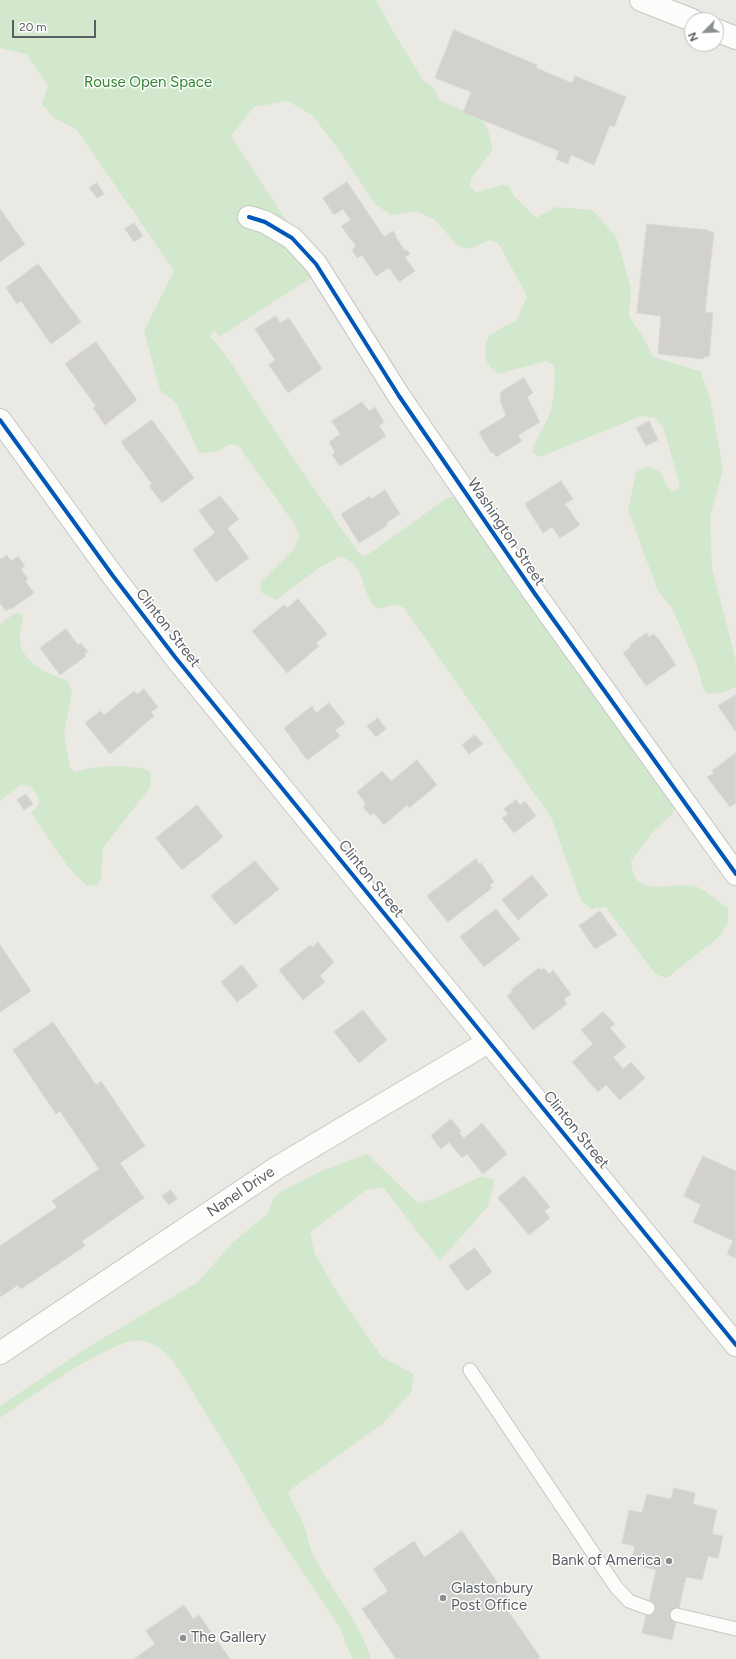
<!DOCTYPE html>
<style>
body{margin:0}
#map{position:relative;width:736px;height:1659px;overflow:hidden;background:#ebe9e4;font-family:Figtree,sans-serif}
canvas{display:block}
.north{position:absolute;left:684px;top:12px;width:40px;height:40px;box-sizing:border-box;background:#fff;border:1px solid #bdbfc1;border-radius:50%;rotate:246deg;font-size:11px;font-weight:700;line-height:16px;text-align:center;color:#595e63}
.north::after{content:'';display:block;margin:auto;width:14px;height:18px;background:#8c8f90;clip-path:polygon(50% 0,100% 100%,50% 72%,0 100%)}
.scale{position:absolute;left:12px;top:20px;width:84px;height:18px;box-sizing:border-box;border:2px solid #595e63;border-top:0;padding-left:5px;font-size:12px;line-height:14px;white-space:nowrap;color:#595e63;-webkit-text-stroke:3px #fff;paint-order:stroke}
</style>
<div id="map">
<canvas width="736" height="1659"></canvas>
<div class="north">N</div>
<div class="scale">20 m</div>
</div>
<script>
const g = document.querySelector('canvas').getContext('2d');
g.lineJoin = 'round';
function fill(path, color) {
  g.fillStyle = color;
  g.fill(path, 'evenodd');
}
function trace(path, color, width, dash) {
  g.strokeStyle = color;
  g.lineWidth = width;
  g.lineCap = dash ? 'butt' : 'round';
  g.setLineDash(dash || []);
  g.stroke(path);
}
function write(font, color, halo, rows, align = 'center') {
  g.font = font + ' Figtree,sans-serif';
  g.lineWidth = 3;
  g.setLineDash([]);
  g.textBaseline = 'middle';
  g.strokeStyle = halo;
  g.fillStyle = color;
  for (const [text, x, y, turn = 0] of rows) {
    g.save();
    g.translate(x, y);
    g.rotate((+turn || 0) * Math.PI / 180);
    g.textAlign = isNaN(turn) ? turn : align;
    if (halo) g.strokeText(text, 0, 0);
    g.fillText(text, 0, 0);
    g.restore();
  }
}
fill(new Path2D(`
 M0 0H376L394 33 423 80 433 87 440 100 481 119 488 130 493 149 471 178 470 187 476 192 503 185 508 186 515 197 536 218 556 207 592 210 616 236 631 288 629 316 643 337 653 357 700 371 710 398 723 470 710 517 712 568 736 661V687C726 692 718 695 707 693L703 688 696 663 672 608 658 591 628 510 636 472 649 466 660 472 667 486 673 492 680 486 664 429 655 418 641 416 540 457 532 452C535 441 540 433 545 424 555 405 555 386 554 366L546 361 498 374C482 362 483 352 489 335L517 320 527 296 498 243 490 240 469 249 458 246 435 220 416 211 391 215 375 204 341 153 313 116 288 101 254 107 231 136 320 272 219 337 214 330 210 336 229 360 288 451 358 552 363 556 369 554 448 497H454L606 708 674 807V812L652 833 631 861C633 901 669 881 694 886 702 887 720 903 728 908V922L721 935 667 978 655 974 606 907 591 909 581 901 551 817 404 608 396 604 378 609C359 595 368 562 339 557L319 568 276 600 262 593 260 583 294 549 299 535 293 522 238 445 230 444 217 452 199 453 176 403 160 390 144 331 174 271 77 130 54 118 42 104 48 85 26 54 0 48Z
 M15 613 23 614C22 622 19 633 20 642 24 665 50 674 68 681L72 693 64 733 70 767 75 772C101 765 124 763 150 771L151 786 103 848 101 880 96 885 87 886 69 868 31 813 39 804 38 796 30 786 20 785 0 801V624Z
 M367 1154 418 1203 436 1198 482 1176 495 1180 488 1206 440 1261 383 1187 366 1190 310 1232 315 1254 335 1289 382 1357 414 1374 411 1393 381 1425 294 1487 288 1493C292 1504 299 1513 303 1523 308 1533 308 1544 313 1555 331 1590 360 1621 371 1659H352L339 1626 265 1516 244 1476 180 1371C171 1358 161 1345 143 1341 114 1335 28 1400 0 1418V1406L85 1349 198 1282 232 1243 268 1213 274 1198 282 1191 319 1172Z`), '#d2e8cd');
const building = new Path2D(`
 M454 30 537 65 536 68 572 83 575 76 626 97 614 127 610 125 594 165 571 155 568 164 556 159 559 151 463 112 471 92 435 78Z
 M347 182 384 237 393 231 396 235 395 236 405 251 407 250 410 254 405 257 415 271 399 282 389 268 376 276 362 255 357 258 352 250 356 246 341 226 351 220 343 209 334 215 323 198Z
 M97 183 104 194 97 198 89 188Z
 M0 209 25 244 0 262Z
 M134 223 143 236 134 242 125 229Z
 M647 224 708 230V231L714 232 705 312 713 313 709 357 704 356V359L658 354 661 316 637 313Z
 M38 264 81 322 51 344 21 301 17 304 6 288Z
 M276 316 280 323 289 318 322 369 288 393 269 365 275 360 255 329Z
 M96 342 137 400 105 425 93 408 96 406 65 364Z
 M524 378 533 393 527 397 540 422 518 435 522 441 496 457 493 452 491 453 479 432 506 416 500 400 501 392Z
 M362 402 369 411 375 407 384 422 379 426 386 436 340 466 332 455 335 452 329 442 340 434 332 421Z
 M152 420 194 478 162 503 149 486 152 484 121 442Z
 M649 421 658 440 646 446 636 428Z
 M561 481 573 499 565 504 580 525 560 538 552 527 543 533 525 504Z
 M385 490 400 514 386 523 388 525 359 543 341 514 370 496 371 499Z
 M220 496 239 519 227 528 249 558 216 582 193 550 215 533 199 511Z
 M7 555 11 561 18 556 25 566 21 569 28 579 25 581 34 593 11 609 10 608 6 611 0 603V558L2 559Z
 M298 599 327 634 316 643 319 646 287 673 252 631 284 605 287 608Z
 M66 629 78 645 81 643 88 652 84 654 86 656 60 675 40 648Z
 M647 633 649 637 653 634 658 638 676 665 646 686 623 653 631 647 630 645Z
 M144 689 158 707 151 712 154 716 110 754 85 723 100 711 104 715 134 691 137 694Z
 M736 695V732L718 706Z
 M329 703 345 723 335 730 340 736 307 760 284 728 312 706 316 713Z
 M378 718 386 729 376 737 367 726Z
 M475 735 483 744 469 754 462 745Z
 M736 753V803L730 807 707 777 714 773 712 771Z
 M417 760 437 785 409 808 407 805 384 825 374 813 370 815 363 807 366 804 357 792 382 771 391 781Z
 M26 794 33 804 24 810 17 800Z
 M516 800 520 805 525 801 536 816 514 833 502 818 508 814 504 809Z
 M197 805 223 837 182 870 156 838Z
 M476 859 479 864 481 863 494 882 490 885 492 888 448 922 427 896Z
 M255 861 279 889 235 925 211 896Z
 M532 875 548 895 518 920 502 900Z
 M496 909 520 939 484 967 460 937Z
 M600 911 617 935 595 949 579 926Z
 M318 942 334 962 320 976 325 982 303 1000 279 970 310 945 312 947Z
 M0 945 31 991 0 1012Z
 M242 965 258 986 237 1002 221 982Z
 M539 968 541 970 544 968 549 974 553 970 571 994 564 999 567 1004 533 1030 507 996 513 991 511 990Z
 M363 1010 387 1040 359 1063 334 1032Z
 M603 1012 615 1024 610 1028 626 1047 613 1057 623 1069 631 1062 645 1078 620 1100 606 1085 598 1092 572 1062 593 1044 581 1030Z
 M53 1022 96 1085 101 1081 145 1146 120 1163 144 1198 82 1241 85 1246 21 1289 18 1285 0 1297V1246L57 1207 52 1201 99 1169 60 1111 56 1114 13 1050Z
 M451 1119 461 1131 459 1133 464 1138 482 1123 507 1154 483 1174 467 1154 462 1158 449 1142 441 1149 431 1136Z
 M703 1156 736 1171V1258L727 1254 733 1241 693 1222 701 1205 684 1196Z
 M524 1176 550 1207 544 1211 550 1218 529 1235 498 1198Z
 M171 1190 177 1199 169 1205 162 1196Z
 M475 1248 492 1272 467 1291 449 1266Z
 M674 1488 695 1493 693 1504 717 1510 712 1534 723 1536 718 1558 708 1556 702 1580 686 1577 672 1640 642 1633 656 1570 631 1564 635 1546 622 1543 629 1510 642 1513 647 1494 671 1499Z
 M462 1531 512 1604 506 1608 540 1657 537 1659H396L362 1609 388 1591 373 1569 414 1541 424 1557Z
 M184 1605 193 1619 199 1615 230 1659H134L155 1644 146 1631Z`);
fill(building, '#d2d1ce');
trace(building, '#dad8d4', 1);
const service = new Path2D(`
 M470 1370 616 1587 629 1601 648 1608
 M677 1615 736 1629`);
const minor = new Path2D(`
 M249 217 265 222 292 238 316 264 399 396 535 594 736 874
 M0 420 113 576 175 657 736 1345
 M0 1353 278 1167 488 1042`);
const tertiary = new Path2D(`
 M641 0 692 20
 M716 30 736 38`);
trace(service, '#c6c6c5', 15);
trace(minor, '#c6c6c5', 24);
trace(tertiary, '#c6c6c5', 24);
trace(service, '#fcfcfb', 13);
trace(minor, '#fcfcfb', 22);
trace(tertiary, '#fcfcfb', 22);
trace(new Path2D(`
 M249 217 265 222 292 238 316 264 399 396 535 594 736 874
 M0 420 113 576 175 657 736 1345`), '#0057b8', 4);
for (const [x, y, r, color] of [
 [669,1561,4,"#8c8f90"],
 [443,1598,4,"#8c8f90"],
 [183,1638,4,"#8c8f90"]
]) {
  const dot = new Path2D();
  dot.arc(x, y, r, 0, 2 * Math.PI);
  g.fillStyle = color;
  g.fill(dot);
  trace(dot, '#fff', 1.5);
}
write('15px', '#30862e', '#fff', [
 ["Rouse Open Space",148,83]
]);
write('15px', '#595e63', '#fff', [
 ["Washington Street",506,532,56],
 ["Clinton Street",168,628,52],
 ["Clinton Street",371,879,51],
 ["Clinton Street",576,1130,51],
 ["Nanel Drive",241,1192,-34]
]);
write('15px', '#595e63', '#fff', [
 ["Bank of America",661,1561,"right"],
 ["Glastonbury",451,1589],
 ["Post Office",451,1606],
 ["The Gallery",191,1638]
], 'left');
</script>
